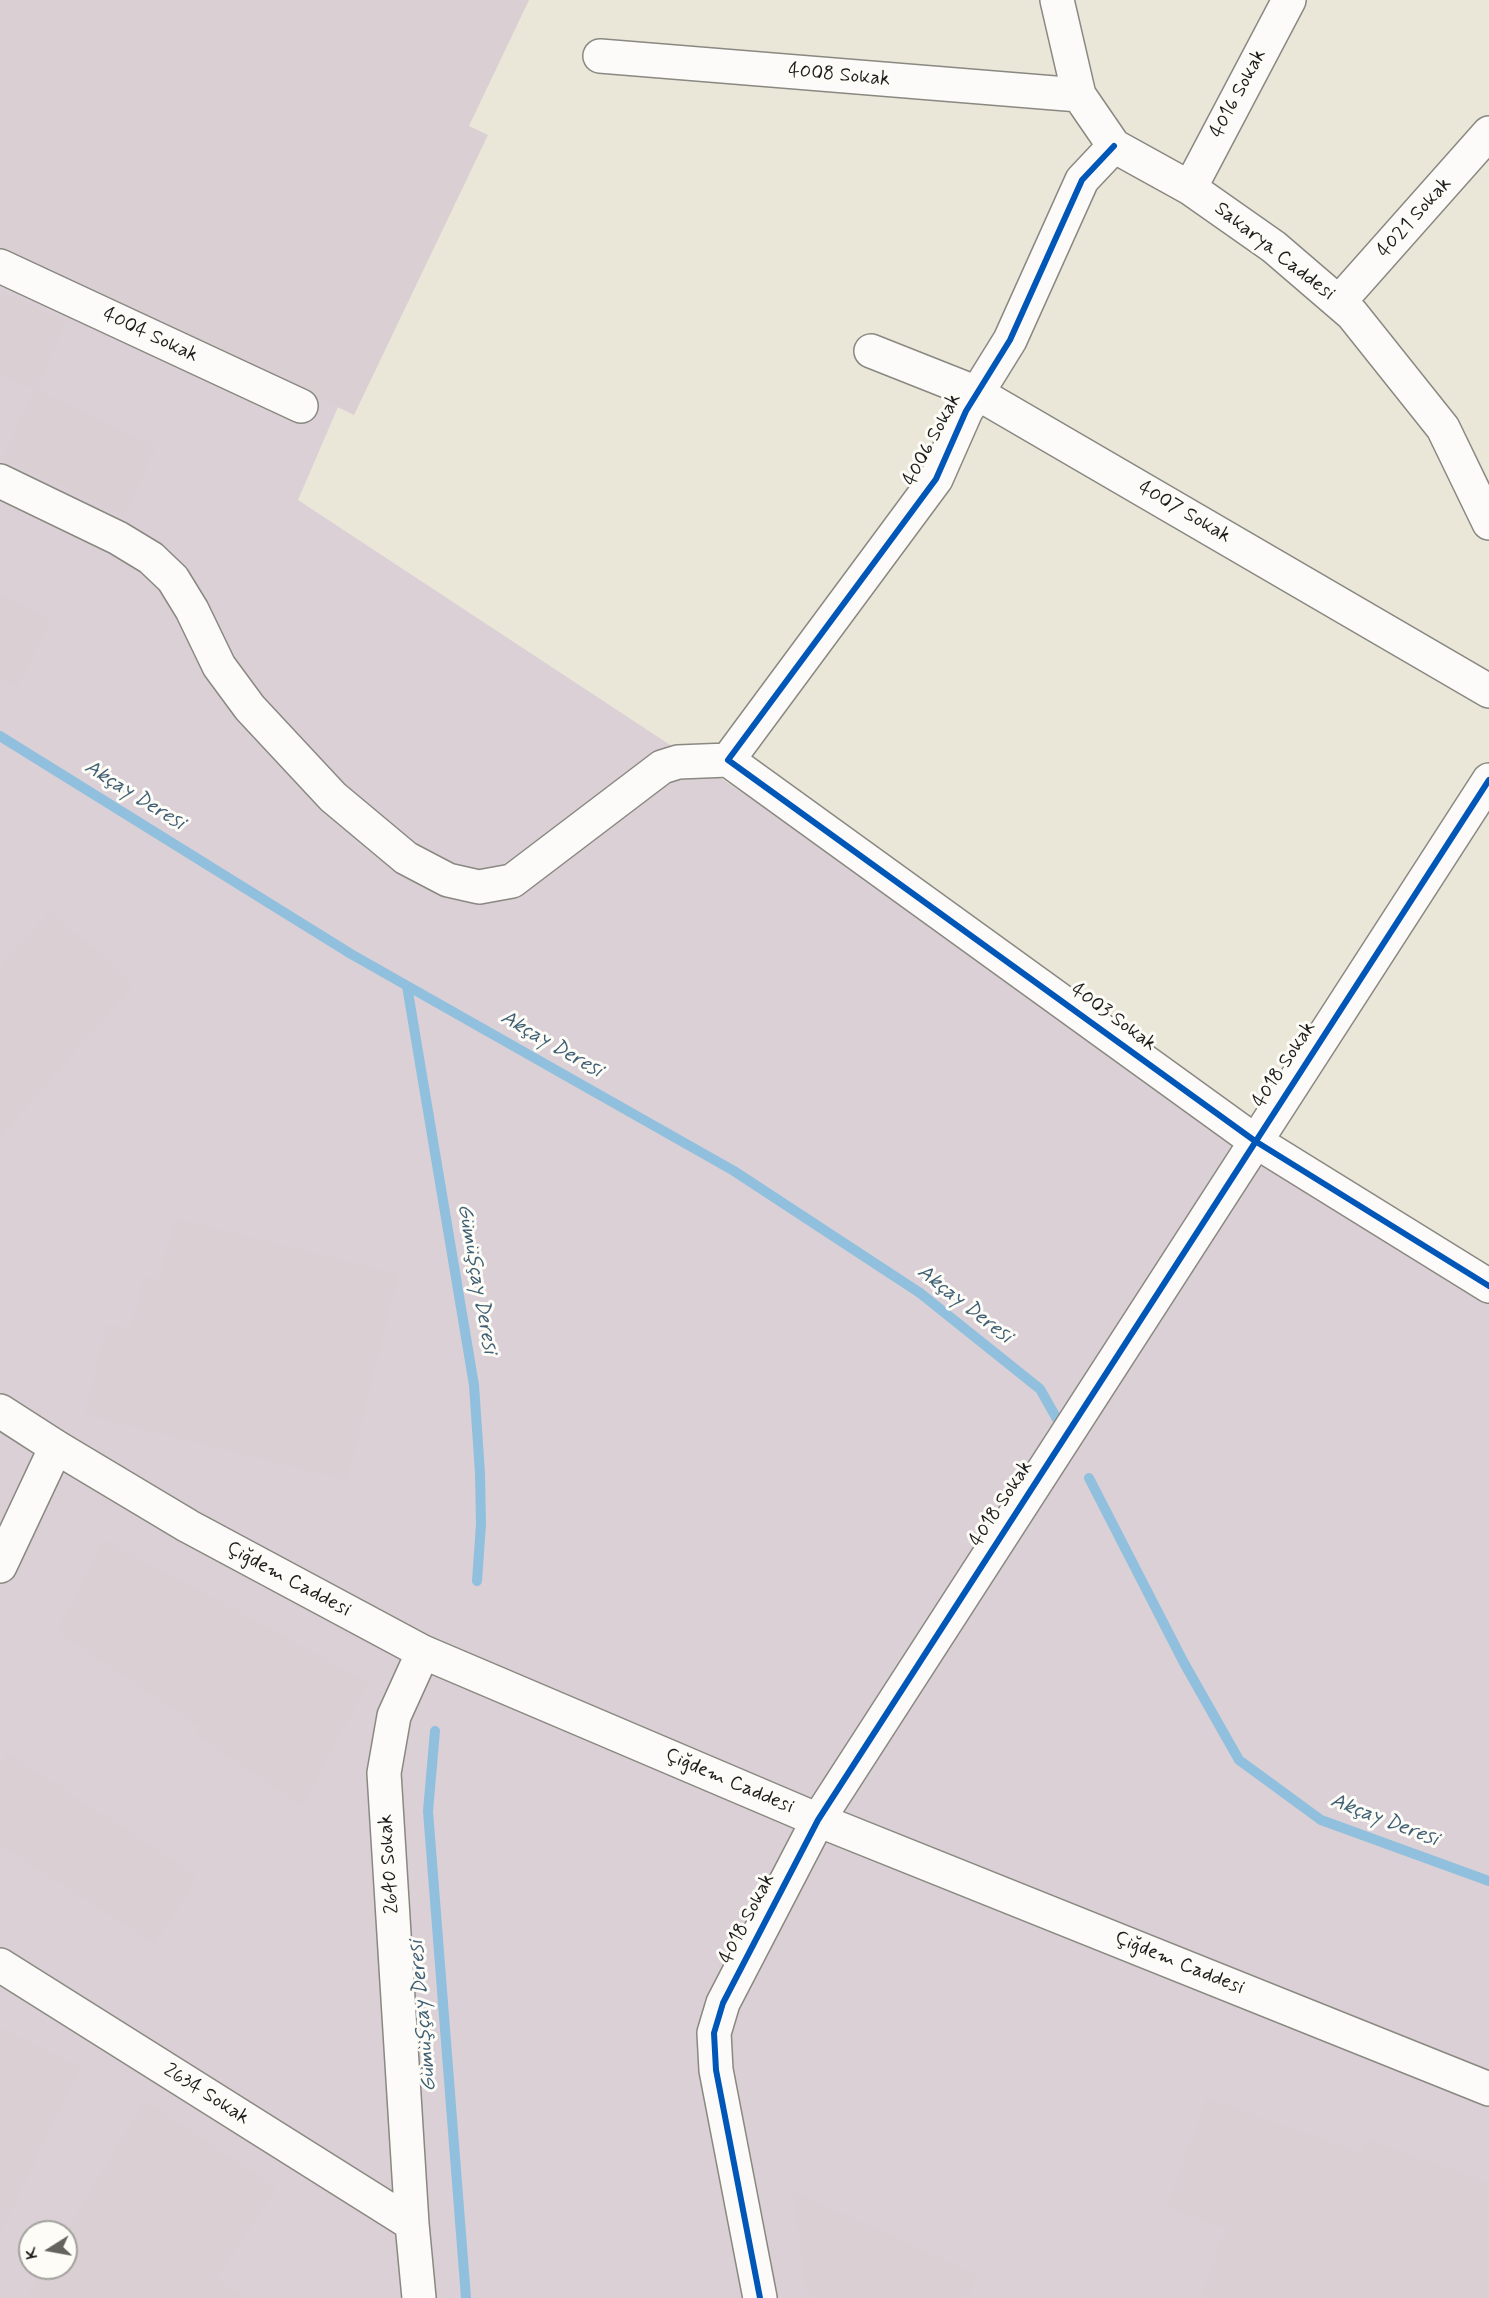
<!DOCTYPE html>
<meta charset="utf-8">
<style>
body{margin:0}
#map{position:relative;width:1489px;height:2298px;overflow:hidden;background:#eae7d9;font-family:Mynerve,sans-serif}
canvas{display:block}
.north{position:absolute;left:18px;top:2220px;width:60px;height:60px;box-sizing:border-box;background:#fdfcf7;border:2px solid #a3a29f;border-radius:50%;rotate:259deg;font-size:16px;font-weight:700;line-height:24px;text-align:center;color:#1c1c1c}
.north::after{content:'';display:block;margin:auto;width:21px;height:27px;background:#64635e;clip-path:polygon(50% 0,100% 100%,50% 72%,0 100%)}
</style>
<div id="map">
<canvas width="1489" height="2298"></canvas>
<div class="north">K</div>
</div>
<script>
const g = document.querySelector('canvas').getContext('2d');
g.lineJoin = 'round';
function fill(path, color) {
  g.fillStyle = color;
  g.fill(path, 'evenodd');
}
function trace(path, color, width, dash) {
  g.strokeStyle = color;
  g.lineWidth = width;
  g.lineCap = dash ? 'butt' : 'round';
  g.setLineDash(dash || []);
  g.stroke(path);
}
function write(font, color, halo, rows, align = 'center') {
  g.font = font + ' Mynerve,sans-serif';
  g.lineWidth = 6;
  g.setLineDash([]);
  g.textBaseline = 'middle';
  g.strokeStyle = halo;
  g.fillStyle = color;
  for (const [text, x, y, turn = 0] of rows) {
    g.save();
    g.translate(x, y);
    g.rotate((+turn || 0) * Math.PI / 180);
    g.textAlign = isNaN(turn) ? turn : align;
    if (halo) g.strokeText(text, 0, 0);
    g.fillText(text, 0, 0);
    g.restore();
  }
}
fill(new Path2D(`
 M0 0 467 107 298 500 1489 1284V2298H0ZM30 2232H66V2268H30Z`), '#dad0d6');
trace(new Path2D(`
 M0 736 351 954 734 1171 920 1293 1040 1389 1057 1419
 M407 986 474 1385 480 1473 481 1524 477 1581
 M1089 1478 1184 1663 1239 1760 1321 1820 1489 1881
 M435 1731 428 1811 466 2298`), '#90c0de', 10);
fill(new Path2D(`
 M0 0H529L469 126 488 135 354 415 63 274 0 247Z
 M0 291 66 321 35 390 0 374Z
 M35 390 156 446 125 515 3 459Z
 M0 593 51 619 17 687 0 678Z
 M50 911 133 984 0 1137V968Z
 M175 1218 398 1274 347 1480 85 1415 107 1324 131 1330 144 1276 160 1280Z
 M105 1540 368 1682 302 1805 196 1734 200 1727 57 1631Z
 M8 1753 197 1877 154 1944 0 1844V1766Z
 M0 2028 80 2068 0 2232Z
 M1206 2098 1361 2153 1366 2139 1489 2183V2298H1202L1226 2228 1168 2208Z
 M145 2101 276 2188 215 2279 244 2298H27L45 2268H66V2233Z
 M793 2191 977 2275 967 2298H815L807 2295Z`), '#dacfd3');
const minor = new Path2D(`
 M1057 0 1079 95 1114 146 1190 188 1274 247 1352 314 1443 428 1489 523
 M600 56 1079 95
 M1190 188 1289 0
 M0 266 301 406
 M1339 302 1489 133
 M871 351 977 393 1489 691
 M0 481 118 538 151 558 173 579 192 610 219 666 250 708 333 797 406 858 448 880 479 887 512 881 662 767 678 762 728 760
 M728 760 1255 1141 1489 1286
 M728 760 936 479 966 411 1010 340 1082 180 1114 146
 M0 1411 56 1447 188 1526 423 1652 818 1820 1489 2089
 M0 1965 412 2224
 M419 2298 412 2224 384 1773 394 1716 423 1652
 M760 2298 716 2070 714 2033 723 2003 818 1820 1489 780`);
const major = new Path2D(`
 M0 1566 56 1447`);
trace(minor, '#898881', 36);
trace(major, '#898881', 36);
trace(minor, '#fcfbf9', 33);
trace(major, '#fcfbf9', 33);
trace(new Path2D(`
 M1114 146 1082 180 1010 340 966 411 936 479 728 760 1255 1141 1489 1286
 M760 2298 716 2070 714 2033 723 2003 818 1820 1489 780`), '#0057b8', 6);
write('20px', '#1c1c1c', '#fdfcf7', [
 ["4008 Sokak",839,76,5],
 ["4016 Sokak",1239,94,-62],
 ["4021 Sokak",1415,218,-48],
 ["Sakarya Caddesi",1274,252,38],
 ["4004 Sokak",150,336,25],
 ["4006 Sokak",933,440,-62],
 ["4007 Sokak",1184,513,30],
 ["4003 Sokak",1113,1018,36],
 ["4018 Sokak",1285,1065,-57],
 ["4018 Sokak",1002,1504,-57],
 ["Çiğdem Caddesi",288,1580,28],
 ["Çiğdem Caddesi",729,1782,23],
 ["2640 Sokak",390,1864,-94],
 ["4018 Sokak",748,1919,-63],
 ["Çiğdem Caddesi",1179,1964,22],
 ["2634 Sokak",206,2095,32]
]);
write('italic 21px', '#3f5f74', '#fdfcf7', [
 ["Akçay Deresi",134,796,32],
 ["Akçay Deresi",551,1045,30],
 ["Gümüşçay Deresi",476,1279,80],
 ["Akçay Deresi",964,1305,38],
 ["Akçay Deresi",1384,1821,21],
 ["Gümüşçay Deresi",424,2016,-95]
]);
</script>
